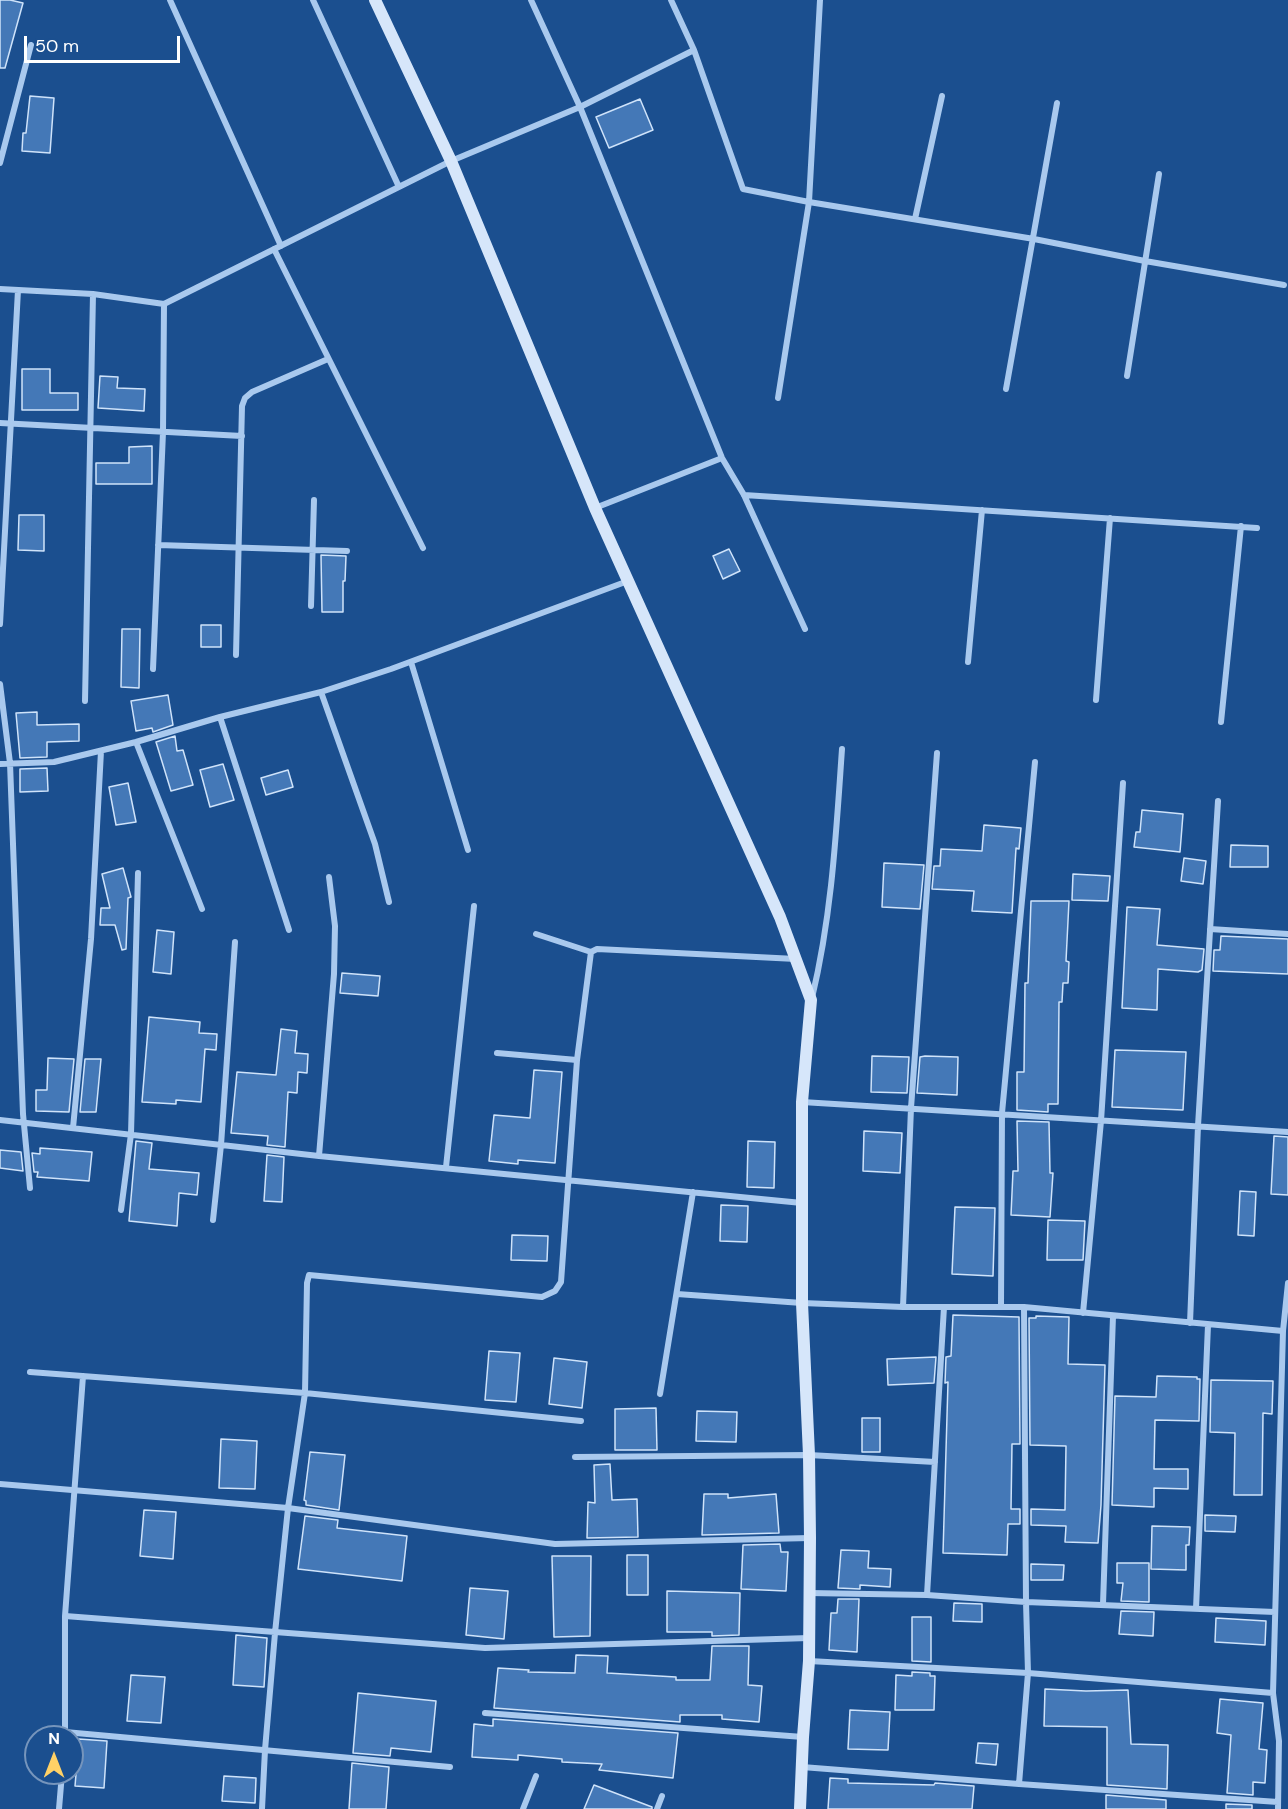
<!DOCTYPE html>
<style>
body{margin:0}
#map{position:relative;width:1288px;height:1809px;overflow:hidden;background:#1b4f8f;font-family:"DM Sans",sans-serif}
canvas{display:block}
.north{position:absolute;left:24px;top:1725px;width:60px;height:60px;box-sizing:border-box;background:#1b4f8f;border:2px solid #7695bc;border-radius:50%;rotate:0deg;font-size:16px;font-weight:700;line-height:24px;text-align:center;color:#fff}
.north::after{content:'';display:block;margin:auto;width:21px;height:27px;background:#ffd166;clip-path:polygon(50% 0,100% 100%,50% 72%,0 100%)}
.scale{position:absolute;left:24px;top:36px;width:156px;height:27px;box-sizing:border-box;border:3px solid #fff;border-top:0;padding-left:8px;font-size:18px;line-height:21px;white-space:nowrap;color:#fff;-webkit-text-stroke:4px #1b4f8f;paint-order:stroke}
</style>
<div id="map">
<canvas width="1288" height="1809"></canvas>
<div class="north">N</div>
<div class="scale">50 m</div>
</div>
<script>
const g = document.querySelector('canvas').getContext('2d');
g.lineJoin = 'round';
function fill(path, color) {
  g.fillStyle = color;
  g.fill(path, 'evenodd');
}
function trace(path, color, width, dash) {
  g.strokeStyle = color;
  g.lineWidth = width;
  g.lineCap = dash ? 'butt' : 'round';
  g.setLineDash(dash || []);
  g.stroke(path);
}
const building = new Path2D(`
 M0 0H10L23 3 5 68H0Z
 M30 96 54 98 50 153 22 151 23 133H26Z
 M640 99 653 130 609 148 596 117Z
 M22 369H50V393H78V410H22Z
 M100 376 118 377 117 388 145 389 144 411 98 408Z
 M152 446V484H96V463H129V447Z
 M19 515H44V551L18 550Z
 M729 549 740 571 723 579 713 556Z
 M321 555 346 556 345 581H343V612H322Z
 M201 625H221V647H201Z
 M122 629H140L139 688 121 687Z
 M168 695 173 725 153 732 152 728 136 731 131 701Z
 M37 712V725L79 724V741L47 742V757L20 758 16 713Z
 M175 736 177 751 183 750 193 785 171 791 156 742Z
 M223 764 234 800 210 807 200 770Z
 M47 768 48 791 20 792V769Z
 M288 770 293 787 266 795 261 778Z
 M128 783 136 822 116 825 109 787Z
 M1142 810 1183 814 1180 852 1134 847 1136 832H1140Z
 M984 825 1021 828 1019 849 1016 848 1012 913 972 911 974 891 932 889 934 866H940L941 849 982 851Z
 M1231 845 1268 846V867H1230Z
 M1184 858 1206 861 1203 884 1181 881Z
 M884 863 924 865 920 909 882 907Z
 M123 868 131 897 128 898 126 949 122 950 115 925H100L101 908H110L102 874Z
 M1073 874 1110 876 1108 901 1072 900Z
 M1031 901H1069L1066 961 1069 962 1068 983H1063L1062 1002H1059L1058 1104H1048V1112L1017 1110V1072H1024L1025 983H1028Z
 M1127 907 1160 909 1157 945 1204 949 1202 970 1198 972 1158 969 1157 1010 1122 1008Z
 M157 930 174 932 171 974 153 972Z
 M1221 936 1288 939V974L1213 971 1214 950H1220Z
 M342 973 380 976 378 996 340 993Z
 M149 1017 200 1022 199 1033 217 1034 216 1050 205 1049 201 1102 176 1100V1104L142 1102Z
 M281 1029 297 1031 295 1053 308 1054 307 1073 298 1072 297 1093 288 1092 285 1147 267 1145 268 1136 231 1133 237 1072 276 1075Z
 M1115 1050 1186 1052 1183 1110 1112 1107Z
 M872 1056 909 1057 907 1093 871 1092Z
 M925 1056 958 1057 957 1095 917 1093 920 1057Z
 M48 1058 74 1059 69 1112 36 1111V1090H47Z
 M85 1059H101L96 1112H80Z
 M534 1070 562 1072 555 1163 518 1160V1164L489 1161 494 1115 530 1118Z
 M1017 1121 1049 1122 1050 1173H1053L1050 1217 1011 1215 1013 1171H1018Z
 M864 1131 902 1133 900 1173 863 1171Z
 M1274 1136 1288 1137V1195L1271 1194Z
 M136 1141 152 1143 149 1169 199 1173 197 1195 179 1193 177 1226 129 1221Z
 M748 1141 775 1142 774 1188 747 1187Z
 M40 1148 92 1152 89 1181 37 1177 38 1172H34L32 1153 40 1154Z
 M0 1150 21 1152 23 1171 0 1168Z
 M267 1155 284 1157 282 1202 264 1201Z
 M1240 1191 1256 1192 1254 1236 1238 1235Z
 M721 1205 748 1206 747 1242 720 1241Z
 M955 1207 995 1208 993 1276 952 1274Z
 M1048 1220 1085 1221 1083 1260H1047Z
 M512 1235 548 1236 547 1261 511 1260Z
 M953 1315 1019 1317 1020 1444H1012L1011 1509H1020V1524H1008L1007 1555 943 1553 948 1382 945 1383 946 1357 951 1356Z
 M1036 1316 1069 1317 1068 1364 1105 1365 1101 1505 1098 1543 1065 1542 1066 1526 1031 1525V1509L1065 1510 1066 1446 1030 1445 1029 1318H1036Z
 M489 1351 520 1353 516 1402 485 1400Z
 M936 1357 934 1383 888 1385 887 1359Z
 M554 1358 587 1362 582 1408 549 1404Z
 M1157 1376 1197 1377V1379H1200L1199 1421 1155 1420 1154 1469H1188V1489L1154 1488V1507L1112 1505 1115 1396 1156 1397Z
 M1211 1380 1273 1381 1272 1414 1263 1413 1262 1495H1234L1235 1433 1210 1432Z
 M656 1408 657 1450H615V1409Z
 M697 1411 737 1412 736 1442 696 1441Z
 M862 1418H880V1452H862Z
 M221 1439 257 1441 255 1489 219 1488Z
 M310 1452 345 1455 339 1510 306 1505V1501L304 1500Z
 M610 1464 612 1500 637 1499 638 1537 587 1538 588 1502 595 1503 594 1465Z
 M704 1494H728V1498L776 1494 779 1533 702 1535Z
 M144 1510 176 1512 173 1559 140 1556Z
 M1205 1515 1236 1516 1235 1532 1205 1531Z
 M305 1516 338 1520 337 1528 407 1536 402 1581 298 1569Z
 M1152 1526 1190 1527 1189 1545H1186V1570L1151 1569Z
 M780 1544 781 1552H788L786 1591 741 1589 743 1545Z
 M841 1550 869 1551 868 1568 891 1569 890 1587 860 1585V1589L838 1588Z
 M627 1555H648V1595H627Z
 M552 1556H591L590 1636 554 1637Z
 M1117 1563H1149V1602L1121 1601 1123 1583H1117Z
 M1031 1564 1064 1565 1063 1580H1031Z
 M470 1588 508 1591 504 1639 466 1635Z
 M667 1591 740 1593 739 1635 712 1636V1632H667Z
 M838 1599H859L857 1652 829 1650 831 1613H837Z
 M954 1603 982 1604V1622L953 1621Z
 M1121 1611 1154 1612 1153 1636 1119 1634Z
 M912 1617H931V1662L912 1661Z
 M1216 1618 1266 1621 1265 1645 1215 1642Z
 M236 1635 267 1638 264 1687 233 1685Z
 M712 1646H749L748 1685 762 1686 759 1722 722 1719V1715H680V1722L494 1708 498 1668 529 1670 528 1672 575 1673 576 1655 608 1656 607 1673 676 1677V1680H710Z
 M912 1672 930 1673V1676H935L934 1710H895L896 1675 912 1676Z
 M131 1675 165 1677 161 1723 127 1721Z
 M1045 1689 1086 1691 1128 1690 1131 1744 1168 1745 1167 1789 1107 1785V1727L1044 1726Z
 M358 1693 436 1701 431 1752 391 1748 390 1756 353 1753Z
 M1220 1699 1263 1703 1259 1749 1267 1750 1265 1783 1253 1782V1795L1227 1793 1231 1735 1217 1733Z
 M850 1710 890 1712 888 1750 848 1749Z
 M493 1719 678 1733 673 1778 599 1770 602 1764 562 1762V1759L518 1755V1760L472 1757 474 1724 493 1726Z
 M79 1739 107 1741 104 1788 75 1786Z
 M978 1743 998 1744 996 1765 976 1763Z
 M352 1763 389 1767 386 1809H349Z
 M224 1776 256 1778 255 1803 222 1801Z
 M830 1778 848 1779V1783L934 1785 935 1783 974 1786 972 1809H828Z
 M594 1785 652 1807V1809H584Z
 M1106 1795 1166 1800V1809H1106Z
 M1226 1804 1252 1805V1809H1226Z`);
fill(building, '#4478b7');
trace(building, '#cfe3fa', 1.5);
trace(new Path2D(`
 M170 0 281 246
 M313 0 399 187
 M531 0 580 107 722 458 744 495 805 629
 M671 0 694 50 743 189 809 202 1034 239 1145 261 1284 285
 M0 163 31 45
 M915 219 942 96
 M274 249 423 548
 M0 289 93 294 164 304 451 161 580 107 694 50
 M1127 376 1159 174
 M1006 389 1057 103
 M778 398 809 202 820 0
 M0 423 242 436
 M744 495 1257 528
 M595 508 722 458
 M158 545 347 551
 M311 606 314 500
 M0 624 18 290
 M236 655 242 406 245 398 252 392 328 359
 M411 662 468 850
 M968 662 982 510
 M153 669 163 432 164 304
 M0 684 10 763 23 1114 30 1188
 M321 692 375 844 389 902
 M1096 700 1110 518
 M85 701 93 294
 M220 717 289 930
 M1221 722 1241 526
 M136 742 202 909
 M0 764 54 762 136 742 220 717 321 692 391 669 628 581
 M1210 929 1288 934
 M536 934 591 952
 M812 998C832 914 836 834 842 749
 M497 1053 577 1060
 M802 1102 1288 1132
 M0 1120 319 1156 802 1203
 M73 1128 91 939 101 751
 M319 1156 334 974 335 926 329 877
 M446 1167 474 906
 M121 1210 131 1134 138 873
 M213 1220 221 1145 235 942
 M677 1294 802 1303 903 1307H1024L1283 1331
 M1001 1306 1002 1113 1035 762
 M903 1307 911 1108 937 753
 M1024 1307 1026 1602 1028 1673 1273 1693
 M1083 1313 1101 1121 1123 783
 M1190 1323 1198 1126 1218 801
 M30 1372 305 1393 581 1421
 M660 1394 693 1192
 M575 1457 809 1455 935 1462
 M0 1484 288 1508 555 1544 810 1538
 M809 1593 927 1595 1026 1602 1275 1612
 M927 1595 944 1307
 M1103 1604 1113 1316
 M1196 1609 1208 1325
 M65 1616 485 1648 809 1638
 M485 1713 803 1737
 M65 1732 450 1767
 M65 1737V1616L83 1376
 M802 1767 1019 1784 1028 1673 809 1661
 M1019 1784 1278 1802
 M59 1809 62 1773
 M262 1809 265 1750 275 1633 288 1508 305 1393 307 1283 309 1275 542 1297 555 1291 561 1282 577 1060 591 952 597 949 796 959
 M523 1809 536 1776
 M657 1809 662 1796
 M1278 1809 1279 1741 1273 1693 1283 1331 1288 1283`), '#a9c9ee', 6);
trace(new Path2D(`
 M375 0 451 161 595 508 780 917 811 1000 802 1102V1303L809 1455 810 1538 809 1661 803 1737 800 1809`), '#d6e6fa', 12);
</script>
